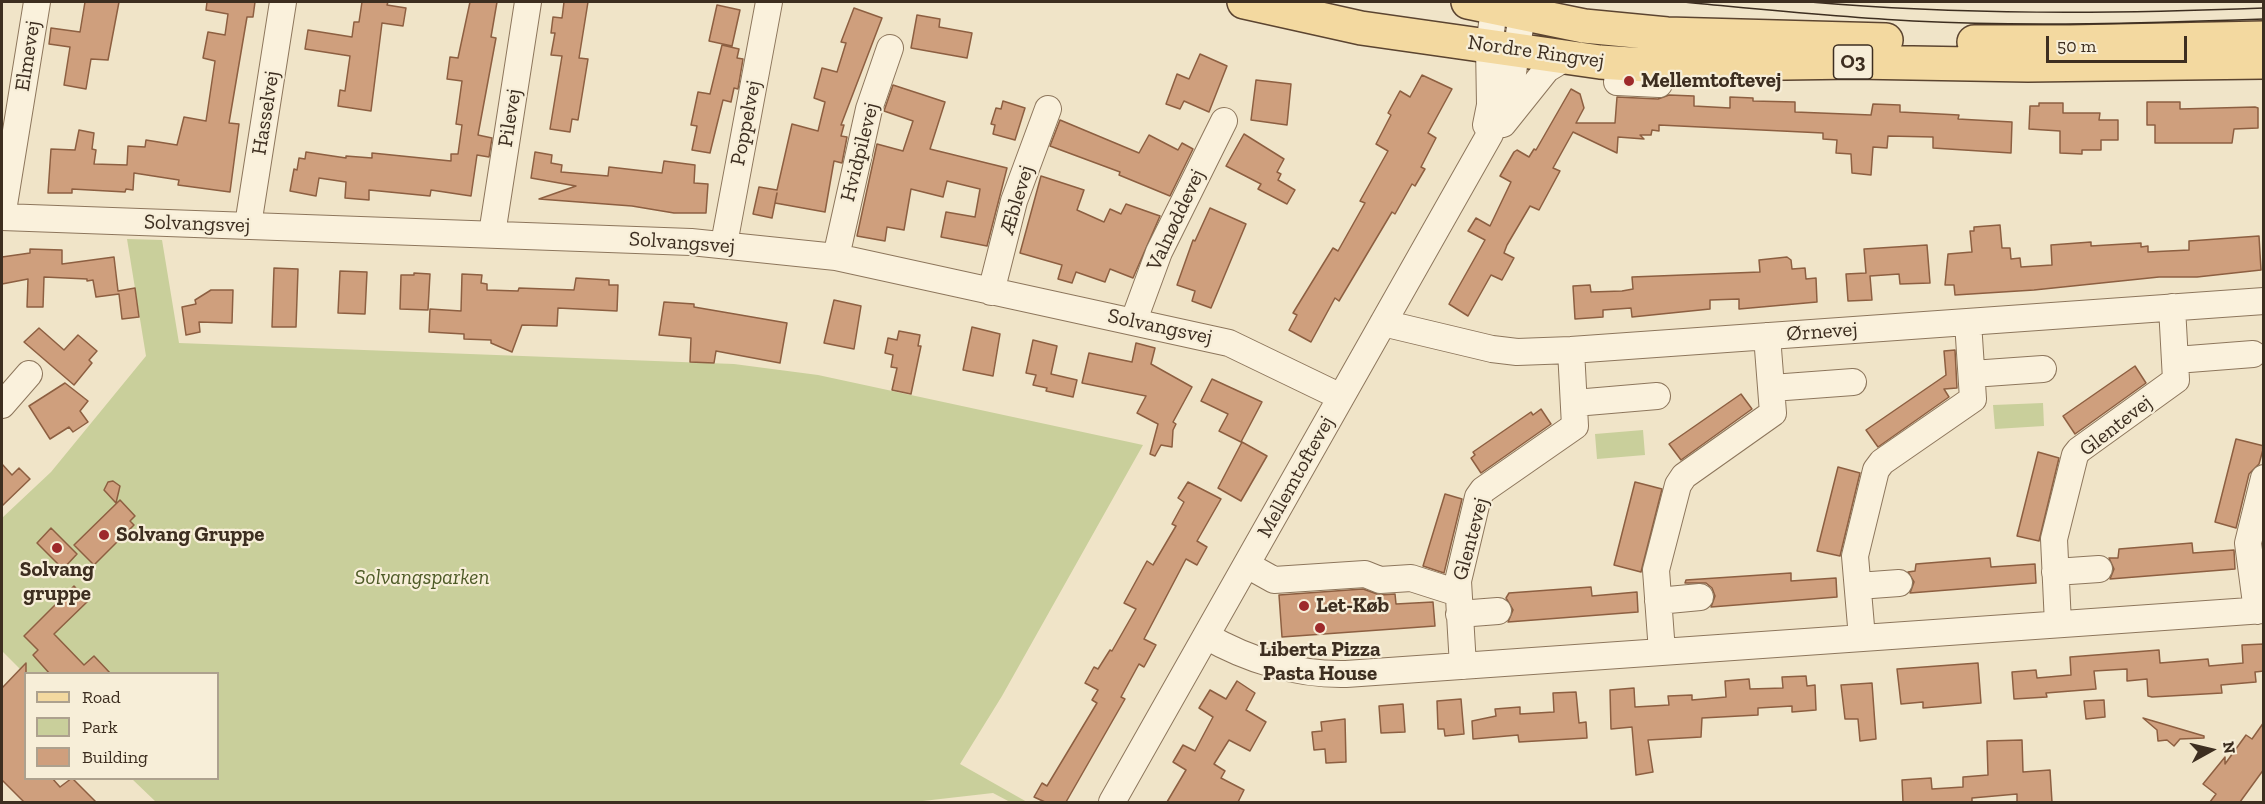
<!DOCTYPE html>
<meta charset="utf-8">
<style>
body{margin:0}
#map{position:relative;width:2265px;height:804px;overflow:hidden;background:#f0e4c8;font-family:"Zilla Slab",serif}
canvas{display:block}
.frame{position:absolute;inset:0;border:3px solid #3d2e20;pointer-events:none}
.legend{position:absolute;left:24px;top:672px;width:195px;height:108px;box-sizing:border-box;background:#f7eed8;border:2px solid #ada18e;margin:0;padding:8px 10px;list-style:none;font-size:18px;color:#3d2e20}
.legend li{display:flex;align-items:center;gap:12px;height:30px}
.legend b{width:30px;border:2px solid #ada18e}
.north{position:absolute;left:2181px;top:720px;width:60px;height:60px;-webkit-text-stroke:4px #f7eed8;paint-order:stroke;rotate:82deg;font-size:16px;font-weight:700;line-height:24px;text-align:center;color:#3d2e20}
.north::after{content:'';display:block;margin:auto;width:21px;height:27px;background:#3d2e20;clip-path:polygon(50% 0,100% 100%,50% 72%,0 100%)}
.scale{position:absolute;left:2046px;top:36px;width:141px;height:27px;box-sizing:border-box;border:3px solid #3d2e20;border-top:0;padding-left:8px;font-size:18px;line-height:21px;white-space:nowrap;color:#3d2e20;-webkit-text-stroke:4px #f7eed8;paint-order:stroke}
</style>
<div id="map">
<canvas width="2265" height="804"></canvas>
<div class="frame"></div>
<ul class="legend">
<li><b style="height:8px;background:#f3d9a0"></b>Road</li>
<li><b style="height:16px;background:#c9cf9b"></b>Park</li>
<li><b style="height:16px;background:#cf9f7d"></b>Building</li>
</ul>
<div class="north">N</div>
<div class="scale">50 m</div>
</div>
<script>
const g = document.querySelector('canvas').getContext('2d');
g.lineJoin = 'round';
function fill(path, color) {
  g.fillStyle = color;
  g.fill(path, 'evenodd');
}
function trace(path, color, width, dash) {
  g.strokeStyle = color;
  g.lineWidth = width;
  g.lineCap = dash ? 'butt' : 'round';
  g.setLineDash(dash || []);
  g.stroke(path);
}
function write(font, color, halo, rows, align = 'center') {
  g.font = font + ' "Zilla Slab",serif';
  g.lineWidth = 4.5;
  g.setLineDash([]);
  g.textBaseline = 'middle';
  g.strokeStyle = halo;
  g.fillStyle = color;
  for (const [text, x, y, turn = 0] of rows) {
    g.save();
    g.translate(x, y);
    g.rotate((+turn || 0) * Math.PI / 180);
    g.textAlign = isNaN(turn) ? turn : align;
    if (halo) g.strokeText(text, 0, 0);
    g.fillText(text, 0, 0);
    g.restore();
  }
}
fill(new Path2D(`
 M127 239 162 240 179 343 734 364 818 375 1143 445 1002 696 960 764 1027 802H1010L993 793 914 802H156L132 779 218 778V674H25L2 651V518L51 472 146 356Z
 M2043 403 2044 426 1995 429 1993 405Z
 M1643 430 1645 455 1597 459 1595 434Z`), '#c9cf9b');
const building = new Path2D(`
 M85 2H119L108 60 91 59 86 89 64 85 70 47 49 44 51 28 80 32Z
 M207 2H255L253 17H247L229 123 239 124 230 192 178 185 179 180 134 173 133 190 126 189 125 192 72 189V193H48L51 149 75 150 79 130 94 133 92 149 96 150 94 164 127 165 128 146 145 147 146 140 177 145 184 117 206 121 215 61 203 58 208 32 225 35 228 14 206 10Z
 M362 2H388L387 5 406 8 403 26 382 23 371 111 338 106 340 90 345 91 350 56 305 49 308 30 352 37 354 22H359Z
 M470 2H497L491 37 496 38 478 135 492 138 489 157 477 155 471 196 431 190 430 196 369 190V200L345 198 346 182 319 178 316 196 290 191 294 169 297 170 299 158 305 159 306 152 346 158V156L372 158V153L451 161V154H458L462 125 456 124 462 81 447 79 450 57 458 58Z
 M564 2H588L579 58 588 59 578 120 572 119 570 132 550 129 562 56 551 55 555 33H551L553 17 562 18Z
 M717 5 740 10 732 46 709 41Z
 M854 8 882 18 841 125H844L841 136 847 137 842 163 834 161 825 212 775 203 777 193 772 218 753 214 759 187 777 190 792 124 818 131 825 102 814 98 822 68 837 72 846 43 841 42Z
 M917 15 940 19 939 27 972 33 967 58 911 48Z
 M722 45 739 49 737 58 743 59 738 89 734 88 731 102 723 100 710 153 692 150 697 126 691 125 698 92 710 94Z
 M1200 54 1227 66 1209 112 1184 101 1180 109 1166 104 1177 74 1189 79Z
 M1422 75 1452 89 1428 133 1436 138 1421 167 1425 169 1415 186 1412 184 1395 214 1392 212 1339 301 1335 298 1311 342 1289 330 1297 315 1293 313 1333 248 1338 251 1365 203 1360 201 1388 151 1376 144 1391 115 1388 113 1400 91 1410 97Z
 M1256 80 1291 84 1287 125 1251 120Z
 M893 85 945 102 930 149 1007 168 987 246 941 237 946 212 975 217 980 189 947 181 943 197 911 189 904 230 887 227 885 241 857 236 877 144 903 151 913 121 884 111Z
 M1571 89 1580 94 1584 108 1576 123H1615L1617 97 1658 99 1669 95 1694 96V106L1730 108V97L1753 98V101L1795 102V112L1871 115 1873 104 1900 105V112L1959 115 1958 119 2012 122 2011 153 1933 148V137L1888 136 1887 148 1873 147 1871 175 1852 173 1851 154 1836 153 1837 140 1823 139V133L1659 125V131L1652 130 1651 135H1640L1644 139 1618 137 1617 153 1573 132 1553 168 1560 171 1539 210 1530 206 1507 245 1504 253 1514 258 1502 280 1491 275 1468 316 1449 304 1485 240 1468 231 1476 218 1490 226 1511 182 1500 176 1514 152 1517 150 1529 157 1534 149 1536 150Z
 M1003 101 1025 108 1015 140 993 134 995 125 991 124 996 108 1001 109Z
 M2147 102H2180V109L2255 107 2258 108V128L2234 129 2232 143H2155V125H2147Z
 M2039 103H2063V113H2100L2099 120H2118V140H2101V150H2082V154L2060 153V131L2029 129 2030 106H2039Z
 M1060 120 1139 153 1149 135 1178 150 1182 143 1193 149 1170 196 1119 175 1120 172 1050 146Z
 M1244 134 1284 159 1277 172 1281 174 1278 180 1295 190 1287 204 1258 189 1261 184 1226 166Z
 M535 152 552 155 551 163 562 165 561 172 608 176 609 167 662 173 664 161 695 165 694 183 708 184 706 213H674L632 206 539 199 576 186 531 178Z
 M1041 176 1084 190 1077 210 1104 222 1110 209 1121 214 1126 204 1160 216 1133 278 1110 269 1105 282 1076 272 1072 283 1058 279 1062 265 1020 253Z
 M1210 208 1246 224 1211 308 1192 301 1195 291 1177 285 1193 240 1195 241Z
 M2000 225 2002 248H2010L2011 259 2020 258 2021 267 2052 265 2051 245 2091 242V246L2141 243V247L2148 246V252L2189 250V241L2259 236 2261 270 2197 277H2159L2034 290 1955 295 1954 285H1945L1948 254 1972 252 1970 231H1974V227Z
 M1927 245 1930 283 1900 284 1899 274 1870 276 1872 300 1848 301 1846 274 1866 273 1864 249Z
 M30 249 62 250V264L114 257 118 291 135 288 139 317 122 319 119 294 96 297 93 280 87 281V279L44 277 43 307H27L28 279 2 284V257L30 253Z
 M1787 257 1791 260 1792 269 1805 268 1806 279 1816 278 1817 302 1739 309V299L1710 300V309L1632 317 1631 308 1603 310V317L1575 319 1573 286 1590 285 1591 292 1622 291 1633 289 1632 277 1760 272 1759 260Z
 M274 268 298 269 296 327H272Z
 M340 271 367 272 365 314 338 313Z
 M414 273 430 274 428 310 400 309 401 275H414Z
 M462 274 482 275 481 283 487 284V290L518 291 519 288 574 290 576 278 609 280V285H618L617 311 558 308 557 326 522 325 512 352 491 343V340L464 339V334L429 332 430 309 461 311Z
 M211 290H233L232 323 199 322 200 332 186 335 182 307 196 304 195 300Z
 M834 300 861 306 854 349 824 343Z
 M664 302 694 304V307L787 323 780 363 716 351 714 363 690 362 691 338 659 335Z
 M972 327 1000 334 993 376 963 370Z
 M39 328 64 350 78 335 97 351 89 360 92 363 74 385 24 342Z
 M899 331 920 335 918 346H921L911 394 892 390 897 368 891 367 893 355 885 353 888 338 897 340Z
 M1033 340 1057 346 1051 374 1077 380 1073 397 1046 391 1047 388 1033 385 1036 375 1026 373Z
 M1136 343 1155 348 1151 364 1192 387 1173 422 1176 424 1173 430 1172 447 1161 445 1155 456 1150 454 1158 424 1137 413 1146 396 1082 383 1089 353 1132 362Z
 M1955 350 1957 388 1944 389 1949 397 1878 447 1866 430 1946 375 1944 351Z
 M2135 366 2146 383 2075 434 2063 416Z
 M1212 379 1262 402 1241 442 1219 431 1228 414 1201 401Z
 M65 383 88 401 80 411 88 422 73 432 69 427 50 439 29 406Z
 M1741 394 1752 409 1681 460 1669 444Z
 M1541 409 1551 424 1481 473 1471 458 1475 455 1473 452 1531 412 1533 415Z
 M2236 439 2264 446 2259 464 2249 474 2236 528 2215 522Z
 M1242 442 1267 456 1241 501 1218 488Z
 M2038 452 2059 458 2039 541 2017 536Z
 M2 464 12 475 19 468 30 479 2 506Z
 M1838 467 1860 473 1840 556 1817 551Z
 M113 481 120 486 116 503 104 490 108 482Z
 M1188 482 1221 499 1197 541 1207 547 1197 565 1186 559 1144 639 1156 645 1144 667 1139 664 1121 697 1125 699 1066 802H1045L1034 797 1042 783 1047 786 1097 703 1092 700 1098 690 1085 683 1094 667 1098 669 1110 650 1112 651 1136 609 1124 603 1147 561 1153 565 1176 526 1172 524 1184 502 1178 498Z
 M1635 482 1662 489 1641 572 1614 565Z
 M1445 494 1462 499 1444 573 1423 566Z
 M120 500 135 516 130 521 134 525 94 565 74 545Z
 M51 528 77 554 63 569 37 543Z
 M2192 543 2193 553 2234 550 2235 569 2110 579 2114 569 2109 558H2118L2119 549Z
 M1990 558 1991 567 2035 564 2036 583 1910 593 1914 582 1908 572 1915 571 1916 564Z
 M1791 573V581L1836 578 1837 597 1711 607 1715 596 1712 588 1706 583H1685L1686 580Z
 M74 586 88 601 54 634 84 665 94 656 111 674H50L33 655 38 650 24 636Z
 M1591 587 1592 596 1637 592 1638 612 1508 622 1513 610 1506 598 1509 593Z
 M1363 589 1380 595 1395 594 1396 604 1433 602 1435 626 1282 637 1279 595Z
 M2264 644V671L2255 672 2256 682 2221 685 2222 693 2152 697 2148 696 2147 679 2127 681V669L2094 671 2096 689 2046 693 2047 697 2014 699 2012 672 2036 670 2037 678 2071 675 2070 657 2159 650 2160 663 2208 659 2209 666 2243 663 2242 645Z
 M26 663V778H52L60 787 72 778 96 802H24L2 780V688Z
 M1978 663 1981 703 1923 708V702L1901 704 1897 669Z
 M1806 676 1807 686 1815 685 1816 710 1792 712V706L1758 708V715L1702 718 1701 737 1648 740 1653 772 1636 775 1632 727 1611 729 1610 690 1634 688 1635 707 1669 705 1668 696 1692 695V700L1726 697 1725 681 1749 679 1750 689 1783 688 1782 677Z
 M1237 681 1255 693 1246 710 1266 722 1250 751 1229 740 1214 764 1225 771 1221 778 1244 790 1238 802H1167L1186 770 1173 762 1183 745 1195 751 1213 717 1199 708 1210 690 1226 699Z
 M1872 683 1876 739 1860 741 1858 719H1845L1841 685Z
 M1576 692 1579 723 1586 722 1587 738 1519 742 1518 735 1473 739 1472 721 1496 716 1495 709 1520 707V714L1554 712 1553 693Z
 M1461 699 1464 734 1445 736 1444 729H1438L1437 701Z
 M2104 700 2105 717 2086 719 2084 701Z
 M1403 704 1405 732 1381 733 1379 706Z
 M2143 718 2204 736V738L2180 739 2174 746 2167 740 2158 741 2157 730Z
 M1345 719 1346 762 1326 763 1325 749 1314 750 1312 732 1322 731 1321 722Z
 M2264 722V769L2240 802H2210L2216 794 2203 784 2225 757V764L2246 735 2252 739Z
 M2022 740 2023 772 2050 770 2052 802H2017V794L1972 798V802H1903L1902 780 1931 778 1932 789 1963 787V777L1988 775 1987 741Z`);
fill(building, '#cf9f7d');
trace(building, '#8d5f41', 1.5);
const minor = new Path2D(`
 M1617 82 1659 84 1660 65
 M1503 124 1547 69 1567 57
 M1486 125 1490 105 1489 46 1495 2
 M2 217 691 242 836 257 1229 343 1341 397
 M2 217 37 2
 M248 225 283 2
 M492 234 528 2
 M724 244 769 2
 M836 257 869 109 890 48
 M991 292 1014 201 1048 109
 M1134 320 1159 252 1224 121
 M1383 323 1492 349 1517 352 1571 350 2264 301
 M2176 360 2253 354
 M1972 374 2043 369
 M1772 388 1853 382
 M1575 403 1657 396
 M2 405 29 374
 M1247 565 1274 580 1365 574 1380 580 1411 578 1458 593
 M2055 572 2099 569
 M1858 586 1899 583
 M1658 601 1700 597
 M2257 611 2248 543 2264 478
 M1459 614 1498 611
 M2058 624 2054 539 2075 455 2079 450 2176 380 2172 307
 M1206 636C1248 660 1297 675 1346 674L2264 610
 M1862 638 1855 556 1876 470 1882 462 1973 399 1968 322
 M1662 652 1656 570 1678 485 1684 476 1773 413 1767 336
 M1463 666 1458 581 1478 497 1483 490 1575 426 1571 350
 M1112 802 1490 134 1512 79 1524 2`);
const major = new Path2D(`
 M1244 2 1361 28 1600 62 1646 65 1855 62 2028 65 2264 62
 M1468 2 1584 26 1667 34 1886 40
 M1974 42H2070L2264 38`);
trace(minor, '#8d765c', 28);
trace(major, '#5b4430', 36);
trace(minor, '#faf1dc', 26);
trace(major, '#f3d9a0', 33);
trace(new Path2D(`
 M1682 2C1759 9 1836 17 1913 21 2030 27 2147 23 2264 19
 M1810 2C1961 15 2112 14 2264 8`), '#3d2e20', 1.5);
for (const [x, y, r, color] of [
 [1629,81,6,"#9e2a2b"],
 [104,535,6,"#9e2a2b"],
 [57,548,6,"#9e2a2b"],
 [1304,606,6,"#9e2a2b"],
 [1320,628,6,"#9e2a2b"]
]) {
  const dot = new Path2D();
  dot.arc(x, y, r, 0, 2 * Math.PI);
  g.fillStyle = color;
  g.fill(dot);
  trace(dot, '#f7eed8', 2);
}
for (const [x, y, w] of [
 [1853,62,39]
]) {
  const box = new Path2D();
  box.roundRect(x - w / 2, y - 17, w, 34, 4.5);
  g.fillStyle = '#f7eed8';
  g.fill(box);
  trace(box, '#3d2e20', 1.5);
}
write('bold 20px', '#3d2e20', null, [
 ["O3",1853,62]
]);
write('21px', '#3d2e20', '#f7eed8', [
 ["Nordre Ringvej",1536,52,8],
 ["Elmevej",28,56,-81],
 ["Hasselvej",266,113,-81],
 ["Pilevej",510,118,-81],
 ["Poppelvej",746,123,-79],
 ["Hvidpilevej",860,152,-76],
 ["Æblevej",1017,200,-73],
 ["Valnøddevej",1176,220,-65],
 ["Solvangsvej",197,224,2],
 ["Solvangsvej",682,243,4],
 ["Solvangsvej",1160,327,12],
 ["Ørnevej",1822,332,-4],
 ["Glentevej",2116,426,-38],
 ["Mellemtoftevej",1296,477,-61],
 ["Glentevej",1471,539,-75]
]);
write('bold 21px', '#3d2e20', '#f7eed8', [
 ["Mellemtoftevej",1641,81],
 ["Solvang Gruppe",116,535],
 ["Solvang",57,570,"center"],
 ["gruppe",57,594,"center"],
 ["Let-Køb",1316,606],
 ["Liberta Pizza",1320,650,"center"],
 ["Pasta House",1320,674,"center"]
], 'left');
write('italic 21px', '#4d5a26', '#f7eed8', [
 ["Solvangsparken",422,578]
]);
</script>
